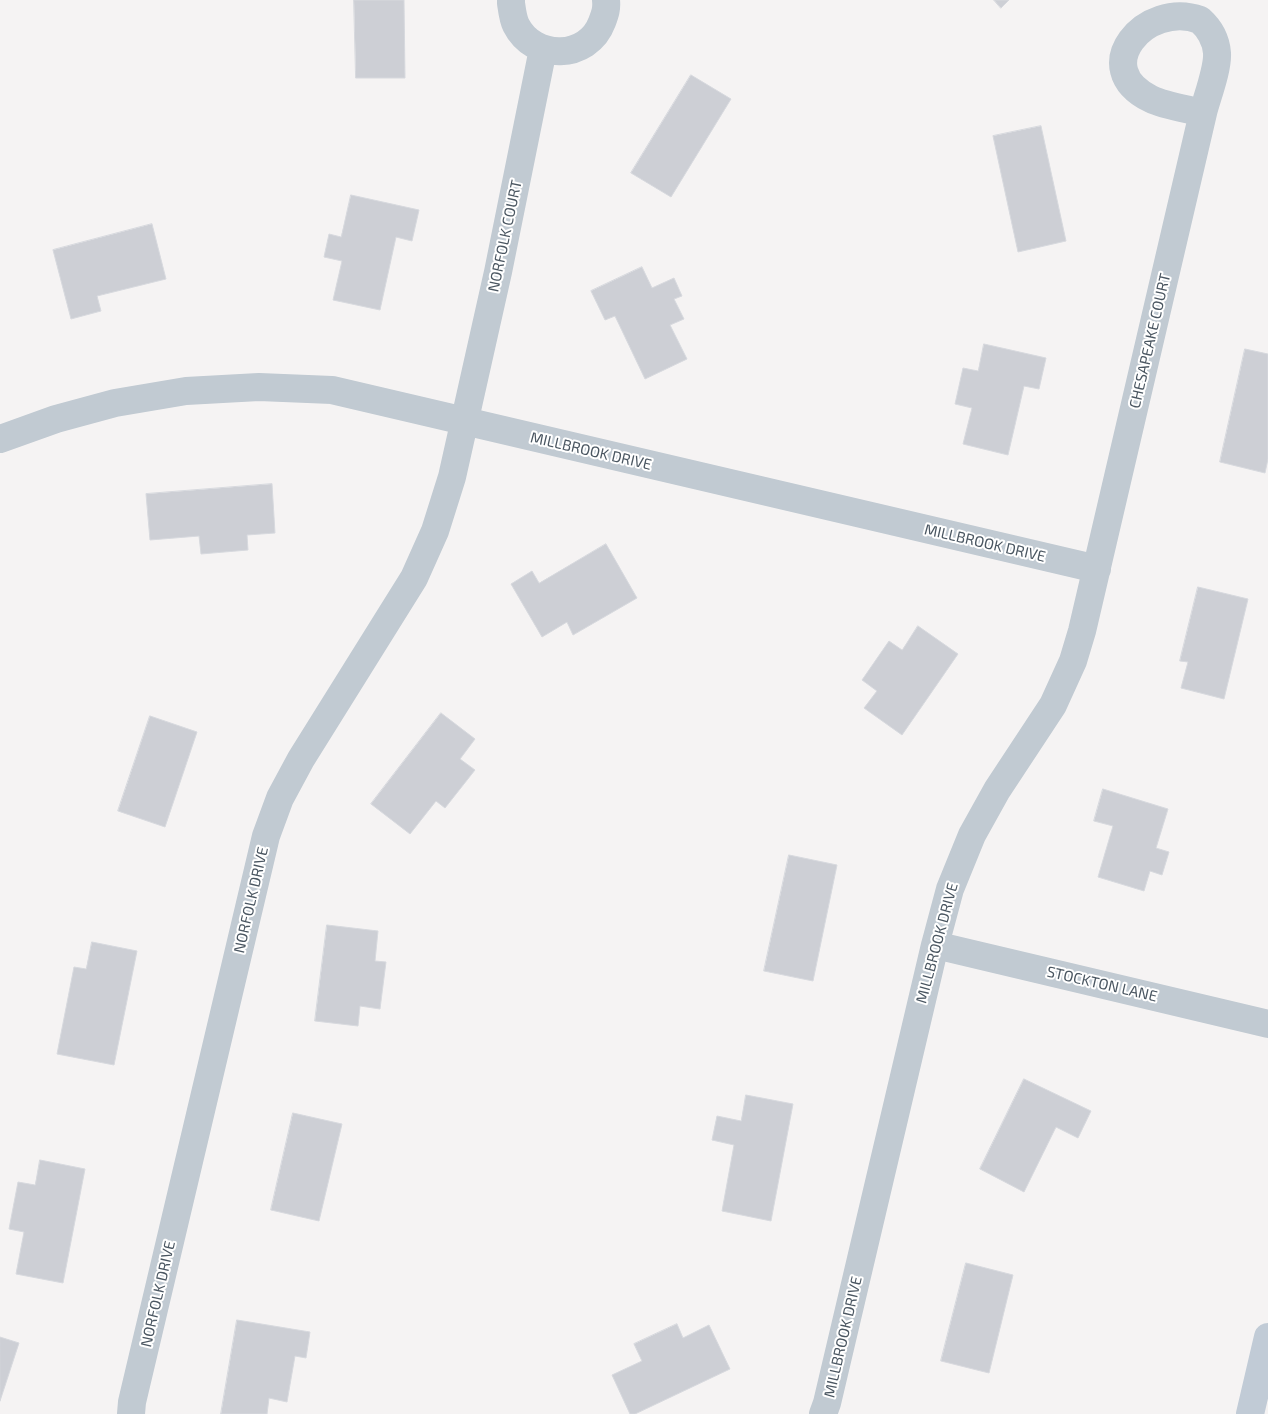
<!DOCTYPE html>
<style>
body{margin:0}
canvas{display:block;background:#f5f3f3}
</style>
<canvas width="1268" height="1414"></canvas>
<script>
const g = document.querySelector('canvas').getContext('2d');
g.lineJoin = 'round';
function fill(path, color) {
  g.fillStyle = color;
  g.fill(path, 'evenodd');
}
function trace(path, color, width, dash) {
  g.strokeStyle = color;
  g.lineWidth = width;
  g.lineCap = dash ? 'butt' : 'round';
  g.setLineDash(dash || []);
  g.stroke(path);
}
function write(font, color, halo, rows, align = 'center') {
  g.font = font + ' "Exo 2",sans-serif';
  g.lineWidth = 4;
  g.setLineDash([]);
  g.textBaseline = 'middle';
  g.strokeStyle = halo;
  g.fillStyle = color;
  for (const [text, x, y, turn = 0] of rows) {
    g.save();
    g.translate(x, y);
    g.rotate((+turn || 0) * Math.PI / 180);
    g.textAlign = isNaN(turn) ? turn : align;
    if (halo) g.strokeText(text, 0, 0);
    g.fillText(text, 0, 0);
    g.restore();
  }
}
const building = new Path2D(`
 M354 0H404L405 78H356Z
 M994 0H1009L1001 8Z
 M691 75 731 99 671 197 631 173Z
 M1041 126 1066 241 1018 252 993 136Z
 M351 195 419 210 412 241 396 237 380 310 333 300 342 261 324 257 329 234 341 237Z
 M152 224 166 279 97 296 101 311 71 319 53 250Z
 M642 267 652 288 674 278 682 296 674 299 684 319 670 325 687 359 645 379 615 316 605 320 591 291Z
 M984 344 1046 358 1039 389 1024 386 1008 455 963 444 972 408 955 404 963 368 978 371Z
 M1245 349 1268 354V459L1265 473 1220 462Z
 M272 484 275 533 247 535 248 550 201 554 199 536 150 540 146 494Z
 M606 544 637 598 573 635 567 622 542 637 511 584 532 571 539 583Z
 M1198 587 1248 599 1224 699 1181 688 1188 662 1180 661Z
 M918 626 958 654 902 735 864 708 877 691 862 680 889 641 902 650Z
 M441 713 475 739 460 759 475 770 445 808 436 801 410 834 371 804Z
 M150 716 197 732 165 827 118 811Z
 M1103 789 1168 809 1156 848 1169 852 1162 875 1150 871 1144 891 1098 877 1113 826 1094 821Z
 M789 855 837 865 813 981 764 971Z
 M327 925 378 931 375 961 386 962 380 1009 360 1006 358 1026 315 1021Z
 M92 942 137 951 114 1065 57 1054 74 967 86 969Z
 M1024 1079 1091 1111 1078 1138 1056 1127 1024 1192 980 1169Z
 M746 1095 793 1104 771 1221 722 1211 734 1145 712 1140 717 1116 741 1121Z
 M293 1113 342 1124 319 1221 271 1210Z
 M40 1160 85 1169 63 1283 16 1274 24 1232 9 1229 18 1182 35 1185Z
 M966 1263 1013 1275 989 1373 941 1361Z
 M237 1320 310 1332 306 1358 295 1356 287 1402 269 1398 267 1414H221Z
 M677 1324 683 1338 709 1325 730 1369 635 1414H630L612 1375 642 1361 634 1344Z
 M0 1337 19 1343 0 1401Z`);
fill(building, '#cdcfd5');
trace(building, '#d7d9de', 1);
trace(new Path2D(`
 M511 0V3C512 10 513 19 516 25 534 61 588 60 602 22 605 14 607 9 606 0
 M0 439 56 419 115 403 186 391 259 387 332 390 1097 569
 M935 945 1268 1024
 M131 1414 132 1402 266 836 280 798 301 759 414 578 435 531 452 477 498 272 543 49
 M823 1414 827 1403 935 945 950 889 972 835 997 790 1053 705 1073 661 1082 631 1203 113C1207 97 1218 69 1217 53 1216 40 1210 29 1200 20 1146 0 1087 68 1151 99 1165 106 1188 109 1203 113`), '#c1cad2', 28);
trace(new Path2D(`
 M1250 1414 1268 1337`), '#c1cbd6', 28);
write('15px', '#4a5661', '#fff', [
 ["NORFOLK COURT",505,236,-78],
 ["CHESAPEAKE COURT",1150,341,-77],
 ["MILLBROOK DRIVE",591,451,13],
 ["MILLBROOK DRIVE",985,543,13],
 ["NORFOLK DRIVE",251,900,-77],
 ["MILLBROOK DRIVE",937,943,-75],
 ["STOCKTON LANE",1102,984,13],
 ["NORFOLK DRIVE",158,1294,-77],
 ["MILLBROOK DRIVE",843,1337,-77]
]);
</script>
